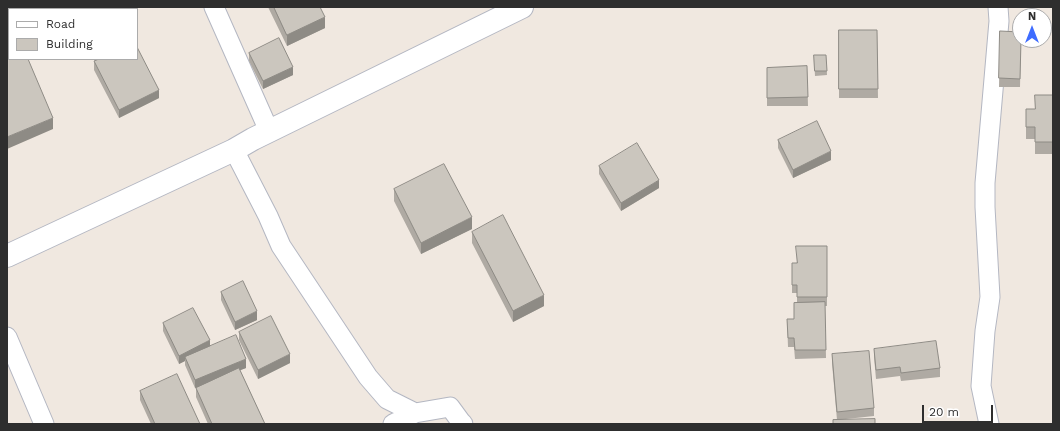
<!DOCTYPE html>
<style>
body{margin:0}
#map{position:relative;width:1060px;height:431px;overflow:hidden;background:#f0e8e0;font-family:"Work Sans",sans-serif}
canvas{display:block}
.frame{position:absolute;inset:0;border:8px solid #2e2e2e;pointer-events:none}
.legend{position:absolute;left:8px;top:8px;width:130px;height:52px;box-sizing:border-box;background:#fff;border:1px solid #ababab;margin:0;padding:5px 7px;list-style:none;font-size:12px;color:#2e2e2e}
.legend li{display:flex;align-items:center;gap:8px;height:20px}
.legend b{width:20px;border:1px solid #ababab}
.north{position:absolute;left:1012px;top:8px;width:40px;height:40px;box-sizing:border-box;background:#fff;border:1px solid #ababab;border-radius:50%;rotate:0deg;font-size:11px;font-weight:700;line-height:16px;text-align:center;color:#2e2e2e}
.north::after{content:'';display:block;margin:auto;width:14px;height:18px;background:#3e6cff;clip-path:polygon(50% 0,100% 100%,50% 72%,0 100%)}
.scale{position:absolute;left:922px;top:405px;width:71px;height:18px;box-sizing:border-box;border:2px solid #2e2e2e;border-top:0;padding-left:5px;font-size:12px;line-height:14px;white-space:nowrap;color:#2e2e2e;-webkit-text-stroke:3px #fff;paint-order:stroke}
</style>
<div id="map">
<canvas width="1060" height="431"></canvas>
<div class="frame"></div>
<ul class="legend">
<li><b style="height:5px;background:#fff"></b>Road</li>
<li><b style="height:11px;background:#cbc6be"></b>Building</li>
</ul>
<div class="north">N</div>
<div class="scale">20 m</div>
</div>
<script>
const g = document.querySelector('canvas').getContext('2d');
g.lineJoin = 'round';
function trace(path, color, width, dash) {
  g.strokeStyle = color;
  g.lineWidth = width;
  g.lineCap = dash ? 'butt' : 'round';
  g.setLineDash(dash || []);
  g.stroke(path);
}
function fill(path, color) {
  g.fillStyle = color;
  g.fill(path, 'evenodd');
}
const minor = new Path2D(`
 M214 7 269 131
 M234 150 268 216 281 246 368 377 387 399 415 413
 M7 337 44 424
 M393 424 415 413 450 407 461 422 463 424
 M989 424 981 386 985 331 990 297 985 207V183L999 21 998 7`);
const tertiary = new Path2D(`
 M7 256 234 150 253 139 522 7`);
trace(minor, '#b4b7c2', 21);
trace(tertiary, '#b4b7c2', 24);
trace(minor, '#fff', 19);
trace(tertiary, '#fff', 22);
fill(new Path2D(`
 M66 7H130L131 9H67Z
 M268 7H320L325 28 287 46Z
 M839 30H877L878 98H839Z
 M1000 31 1021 40 1020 87H999Z
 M249 53 293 75 263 89 249 61Z
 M814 55H826L827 75 815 76Z
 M94 61 159 98 119 118 94 70Z
 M807 66 808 106H767V68Z
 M1053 95V154H1035V139H1026V109H1035Z
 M778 140 831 160 793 178 778 148Z
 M599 166 659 188 621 211 599 174Z
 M394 189 472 229 421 254 394 201Z
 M472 232 544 306 513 322 472 243Z
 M827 246V306H825L826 358 795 359 794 347H788L787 319H794L797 303V293H792V263H796Z
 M221 292 257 320 235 330 221 300Z
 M163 323 210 346 246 368 240 370 265 424H208L196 397V388L198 387 195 388 185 365V361L179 364 163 331Z
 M239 332 290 363 258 379 239 340Z
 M874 349 940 368V377L901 381 900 376 876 379 874 357Z
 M832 354 874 408V416L837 420 832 363Z
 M140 391 200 424H151L140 400Z`), '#afaaa3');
fill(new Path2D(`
 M325 17V28L287 46V35Z
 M293 67V75L263 89V81Z
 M159 90V98L119 118V110Z
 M53 118V129L7 149V137Z
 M831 151V160L793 178V170Z
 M659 180V188L621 211V203Z
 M472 217V229L421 254V243Z
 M544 295V306L513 322V311Z
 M257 311V320L235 330V322Z
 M210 340V349L185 357V361L179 364V356Z
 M290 354V363L258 379V370Z
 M246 359V368L195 388V380Z`), '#8e8b85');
const building = new Path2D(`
 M70 7H130L131 9H71Z
 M274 7H320L325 17 287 35Z
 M9 30V59H28L53 118 7 137V31Z
 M839 30H877L878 89H839Z
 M1000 31 1020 32V40H1021L1020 79 999 78Z
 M279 38 293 67 263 81 249 53Z
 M137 47 159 90 119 110 94 61 99 59H137Z
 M814 55H826L827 71H815Z
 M807 66 808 97 767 98V68Z
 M1035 95H1053V142H1035V127H1026V109H1035Z
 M817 121 831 151 793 170 778 140Z
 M637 143 659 180 621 203 599 166Z
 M444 164 472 217 421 243 394 189Z
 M503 215 544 295 513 311 472 232Z
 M796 246H827V297H797V285H792V263H797Z
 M243 281 257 311 235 322 221 292Z
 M825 302 826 350H795L794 338H788L787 319H794V303Z
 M193 308 210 340 179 356 163 323Z
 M271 316 290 354 258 370 239 332Z
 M236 335 246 359 195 380 185 357Z
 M936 341 940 368 901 373 900 367 876 370 874 349Z
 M869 351 874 408 837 412 832 354Z
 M239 368 265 424H212L196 388Z
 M177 374 200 424H155L140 391Z
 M875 419V424H833V420Z`);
fill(building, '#cbc6be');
trace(building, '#8e8b85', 1);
</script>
